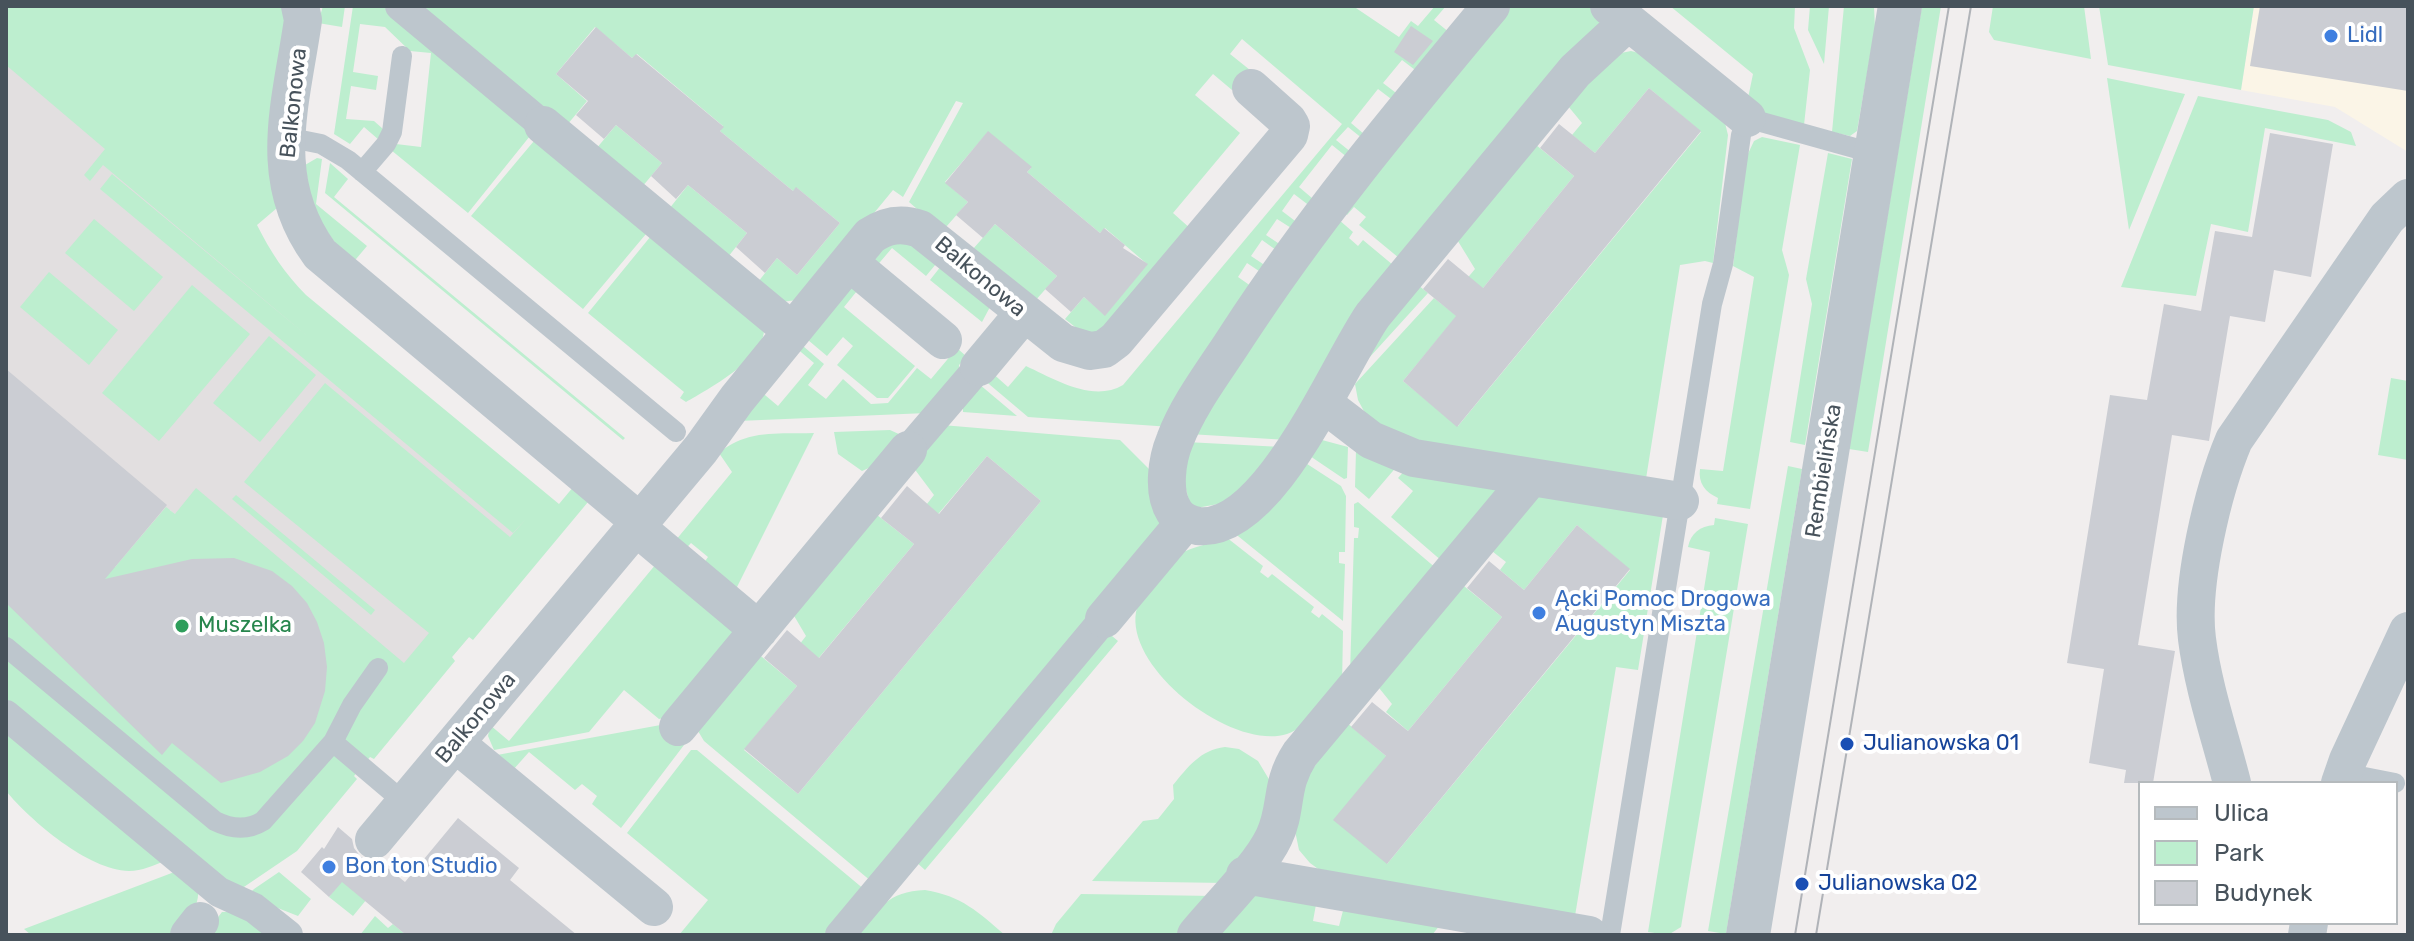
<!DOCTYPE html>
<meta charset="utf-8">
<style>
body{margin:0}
#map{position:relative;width:2414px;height:941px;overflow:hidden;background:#f1eeee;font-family:Rubik,sans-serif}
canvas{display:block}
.frame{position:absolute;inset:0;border:8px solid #47525b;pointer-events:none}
.legend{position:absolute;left:2138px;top:781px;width:260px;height:144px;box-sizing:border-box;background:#fff;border:2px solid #b5babd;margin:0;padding:10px 14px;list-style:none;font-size:24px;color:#47525b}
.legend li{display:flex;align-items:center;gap:16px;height:40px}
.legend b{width:40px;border:2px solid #b5babd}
</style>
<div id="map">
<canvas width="2414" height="941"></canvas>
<div class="frame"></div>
<ul class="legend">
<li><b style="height:10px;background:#bdc6cd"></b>Ulica</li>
<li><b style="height:22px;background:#bdeecf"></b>Park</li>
<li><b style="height:22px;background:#cbcdd3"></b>Budynek</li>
</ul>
</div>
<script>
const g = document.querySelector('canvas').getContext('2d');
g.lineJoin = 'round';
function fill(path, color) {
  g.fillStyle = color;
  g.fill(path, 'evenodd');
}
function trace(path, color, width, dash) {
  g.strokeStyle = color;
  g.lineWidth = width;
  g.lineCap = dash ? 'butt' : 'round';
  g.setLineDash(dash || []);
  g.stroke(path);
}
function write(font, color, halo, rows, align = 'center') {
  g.font = font + ' Rubik,sans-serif';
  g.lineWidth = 8;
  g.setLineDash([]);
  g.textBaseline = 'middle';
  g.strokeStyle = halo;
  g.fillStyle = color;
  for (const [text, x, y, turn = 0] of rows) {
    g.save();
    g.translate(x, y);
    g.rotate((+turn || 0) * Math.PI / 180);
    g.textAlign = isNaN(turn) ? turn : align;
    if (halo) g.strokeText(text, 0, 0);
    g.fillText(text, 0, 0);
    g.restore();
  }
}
fill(new Path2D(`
 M2254 6H2408V152L2335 107 2241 90Z`), '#fbf5e7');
fill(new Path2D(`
 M6 6 238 261 560 530 429 684 188 526 170 510 115 567 6 479Z`), '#e2dfe0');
fill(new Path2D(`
 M6 6H283L285 12 277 208 257 225C270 251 285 274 306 295L559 504 574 486 588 502 473 640 469 637 452 657 455 661 374 759 370 757 354 776 357 779 297 851 235 893 6 702V479L115 567 166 507 175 514 196 488 404 663 429 633 244 482 325 383 510 537 526 519 513 533 100 189 112 174 311 339 103 165 90 181 84 175 105 149 6 65Z
 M323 6H345L342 27 318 23Z
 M353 6H383L534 131 468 213 391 150 396 144 421 147 431 53 410 51 385 27 360 24 353 72 378 76 376 90 351 86 346 119 374 121 383 129 379 140 364 127 350 144 334 134Z
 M416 6H1353L1399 37 1411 21 1418 26 1435 6H1446L1434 20 1455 37 1423 76 1402 60 1383 83 1404 99 1399 105 1378 89 1351 123 1371 140 1368 143 1348 127 1336 140 1357 157 1353 162 1332 145 1299 187 1319 204 1315 210 1294 194 1282 211 1303 227 1299 233 1277 219 1266 235 1287 249 1283 255 1262 240 1251 256 1272 270 1268 277 1247 263 1238 277 1258 291 1171 427 1028 417 983 379 990 371 1008 387 1026 366C1054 379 1093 403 1123 385L1342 124 1242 39 1230 54 1250 70 1232 90 1213 74 1195 95 1240 133 1173 213 1192 230 1102 337 1089 338 1065 319 1084 297 1105 315 1147 264 1105 228 1100 233 1027 172 1031 168 988 132 945 182 968 202 946 227 939 228 909 202 963 103 956 101 903 197 893 190 809 292 797 300 781 302 758 282 777 258 797 275 840 223 797 188 793 191 720 131 723 126 637 54 632 58 595 27 556 74 587 101 567 125Z
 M1502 6H1594L1600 18 1599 26 1399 258 1359 225 1366 217 1354 207 1347 215 1336 206Z
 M1670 6H1795L1794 28 1810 70 1804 125 1753 111 1748 98 1753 74Z
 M1810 6H1829L1824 64 1808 30Z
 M1844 6H1874L1875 28 1857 131 1850 136 1832 132Z
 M1922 6H1941L1868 452 1849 449Z
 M1993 6H2084L2091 59 1994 40 1989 32Z
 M2099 6H2254L2241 90 2108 65Z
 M1631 51 1639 53 1725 123 1728 135 1713 263 1705 261 1680 265 1645 485 1416 448 1366 415 1358 400 1355 384 1434 298 1457 316 1403 381 1458 426 1701 132 1649 88 1595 153 1572 135 1582 123 1563 100 1621 53Z
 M2107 78 2185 94 2129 230Z
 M2198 96 2328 120 2351 132 2356 146 2265 128 2248 232 2211 224 2196 296 2121 287Z
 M616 125 662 163 642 187 596 149Z
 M539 135 651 228 583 309 471 216Z
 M1762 137 1800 145 1782 250 1789 275 1750 509 1717 504 1718 498C1705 492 1698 483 1700 469L1723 471 1754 277 1733 266 1746 158 1754 141Z
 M1530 140 1574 176 1479 293 1465 281 1475 269 1453 233Z
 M1828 153 1852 159 1805 445 1790 442 1812 304 1806 279Z
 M317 158 322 159 316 204 367 246 351 265 313 212 305 165Z
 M330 163 348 179 334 197 625 438 623 440 325 193Z
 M688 185 747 233 728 257 669 209Z
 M1331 213 1353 232 1349 238 1358 246 1363 240 1393 265 1288 440 1189 434Z
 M94 219 163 277 134 311 65 253Z
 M995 224 1057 276 1035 301 973 249Z
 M655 231 764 331C762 360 709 389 686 402L680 398 684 392 588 313Z
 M892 236 941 258 926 276 892 248 875 268 871 265Z
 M945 261 990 307 982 322 930 280Z
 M49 272 118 330 89 365 20 307Z
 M1413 281 1428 293 1358 370Z
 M847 283 861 286 844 307 915 366 888 398H877L837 365 853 346 843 337 827 356 808 340Z
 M192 285 250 334 159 441 102 393Z
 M269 336 316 375 260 442 213 403Z
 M803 346 824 364 808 385 826 399 843 379 871 404 888 403 917 368 931 379 957 348 967 357 959 365 960 374 927 413 738 421 759 390 778 406 814 363 795 347Z
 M2391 378 2408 381V460L2378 455Z
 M979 384 1017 416 963 412V403Z
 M942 425 1120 440 1152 472 1161 526 872 882 704 741 698 731 756 652 797 686 744 750 798 794 1041 501 987 456 934 519 923 509 934 495 910 463Z
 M890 430 901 435 889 459 862 471 838 454 834 432Z
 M814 433 732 597 699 570 708 557 691 543 681 554 671 546 732 472 719 453C746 429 780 434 814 433Z
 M1322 440 1348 447 1347 478 1344 479 1307 454Z
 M1186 442 1282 447 1229 502 1191 509 1179 461Z
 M1356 450 1398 465 1369 499 1355 487Z
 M1301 460 1341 486 1346 496 1345 552H1339V563L1345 564 1343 621 1233 532Z
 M1788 466 1802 469 1726 934 1708 931Z
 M1407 468 1508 484 1443 562 1391 517 1413 491 1398 478Z
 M236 495 375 610 371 615 232 499Z
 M1535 495 1664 509 1638 670 1616 667 1574 922 1325 874 1310 863 1299 850 1292 816V798L1346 722 1386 756 1387 864 1630 570 1577 525 1524 590 1500 570 1506 562 1488 548Z
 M1358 502 1437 569 1350 675 1354 538H1358L1359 528 1354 527V504Z
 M872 511 914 544 817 660 799 645 806 636 790 609Z
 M1715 518 1748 524 1681 927 1668 935 1648 932 1710 552 1688 547C1691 533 1700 526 1714 525Z
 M1226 537 1263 566 1260 572 1268 578 1272 574 1314 607 1311 612 1319 618 1322 614 1343 631 1342 686C1326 701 1308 727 1287 734 1233 751 1126 670 1136 612 1138 601 1150 591 1156 582 1163 573 1171 560 1180 554 1193 546 1212 544 1226 537Z
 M661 558 746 630 674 716 659 719 624 690 589 732 494 750 488 736 490 725 509 741Z
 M1459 582 1502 617 1408 731 1386 712 1392 704 1375 683Z
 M1106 631 1118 641 925 870 915 861Z
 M666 724 685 740 684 745 621 828 592 804 597 796 582 784 575 790 529 752 513 770 497 755Z
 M6 728 165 861C154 865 142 871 129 871 88 870 31 821 6 791Z
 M1225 747 1239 749 1258 761 1270 781 1272 812 1226 883 1092 881 1143 821 1158 819 1174 799 1173 785C1188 767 1200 750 1225 747Z
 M691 750H697L865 890 830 932 813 935H679L708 900 627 833Z
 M177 871 198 892C199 909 185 921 175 935H31L24 929Z
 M279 872 311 899 298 916 255 899 252 891 254 889Z
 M385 877 353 916 329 897 341 879Z
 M925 890C962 896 978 912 1005 935H853C878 910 888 891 925 890Z
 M1081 894 1215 896 1183 935H1051L1056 924Z
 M1246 895 1317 899 1313 921 1339 926 1345 903 1444 920 1432 935H1209Z
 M222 912H245L272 935H204Z
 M375 916 388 928 393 924 406 935H360Z`), '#bdeecf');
fill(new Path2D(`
 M2260 6H2408V91L2250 66Z
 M1411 26 1433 41 1413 65 1394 52Z
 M596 27 632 58 636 54 724 127 720 131 793 191 796 187 840 223 797 275 777 258 765 273 736 247 747 233 688 185 676 199 651 176 662 163 616 125 604 139 576 115 588 101 556 74Z
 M1649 88 1701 131 1457 427 1403 381 1456 316 1423 289 1448 259 1483 288 1574 176 1540 148 1559 124 1595 153Z
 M988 131 1032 167 1027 172 1100 233 1104 228 1125 245 1123 248 1148 264 1105 316 1084 297 1071 312 1045 289 1057 276 995 224 983 238 956 215 968 202 945 183Z
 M2270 133 2333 144 2311 277 2274 270 2265 322 2230 316 2209 441 2172 435 2138 645 2175 651 2153 783H2124L2126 770 2089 763 2104 669 2067 663 2110 395 2147 400 2164 304 2201 311 2215 231 2252 237Z
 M6 369 167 505 105 579 192 559 234 558 272 571 292 586 307 603 317 622 324 643 327 667 325 691 315 723 303 741 288 756 260 772 221 783 172 743 162 755 6 603Z
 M987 456 1041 501 798 794 744 749 797 686 764 658 787 630 819 658 914 544 881 518 907 486 939 514Z
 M1577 525 1630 569 1387 864 1333 820 1386 756 1351 727 1372 702 1408 731 1502 617 1467 588 1489 561 1524 590Z
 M458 818 519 868 510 880 577 935H406L342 882 329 897 301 872 322 847 324 849 338 827 352 839 354 848 361 857 369 861H379L405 882Z`), '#cbcdd3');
trace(new Path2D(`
 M286 137 321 144 348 160 676 432
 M362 172 386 144 392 132 402 56
 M6 647 215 821C231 829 247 831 263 821L333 742 405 803
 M333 742 352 705 378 668
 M2344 773 2395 783
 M1610 935 1712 304 1723 264 1741 135 1747 118 1876 154`), '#bdc6cd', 20);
trace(new Path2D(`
 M400 6 543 125
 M908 450 979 367
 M6 715 219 892 254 908 288 935
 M840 935 1104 619`), '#bdc6cd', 30);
trace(new Path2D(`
 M300 6 303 20C291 104 265 179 320 254L640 522
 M1491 6C1402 113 1313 219 1237 336 1216 369 1189 403 1175 440 1167 459 1162 492 1174 511 1179 520 1188 524 1198 526 1270 534 1339 363 1373 315L1575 71 1628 22
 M1609 6 1747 118
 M543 125 792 331
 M849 262 943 340
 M979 367 1024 313
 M1324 404 1371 440 1414 458 1680 501
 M636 527 759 630
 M1104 619 1185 522
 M678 727 908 450
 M455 743 654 907
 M2232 783C2220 736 2203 687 2197 639 2190 585 2213 490 2234 440L2387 218 2408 198
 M2340 783 2348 760 2408 631
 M374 840 701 449 737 399 870 236C886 225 901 222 920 229L1063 343 1090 351 1104 349 1116 340 1289 135 1291 126 1288 121 1251 88
 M1245 875 1589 935
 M189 935 200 921
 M1196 935C1218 908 1260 867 1274 837 1288 808 1279 786 1300 754L1531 477
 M2307 935 2309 923`), '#bdc6cd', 38);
trace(new Path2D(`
 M1748 935 1900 6`), '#bdc6cd', 44);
trace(new Path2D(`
 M1795 935 1949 6
 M1816 935 1971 6`), '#b0b3b8', 2);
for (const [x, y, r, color] of [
 [2331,36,8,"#3f7fe0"],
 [1539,613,8,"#3f7fe0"],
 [182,626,8,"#2e9e5b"],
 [1847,744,8,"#1a4fb4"],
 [329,867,8,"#3f7fe0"],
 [1802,884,8,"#1a4fb4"]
]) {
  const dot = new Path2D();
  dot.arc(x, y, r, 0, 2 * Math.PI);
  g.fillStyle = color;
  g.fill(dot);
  trace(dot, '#fff', 3);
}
write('22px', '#366cbe', '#fff', [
 ["Lidl",2347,36],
 ["Ącki Pomoc Drogowa",1555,600],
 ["Augustyn Miszta",1555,625],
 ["Bon ton Studio",345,867]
], 'left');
write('22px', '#47525b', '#fff', [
 ["Balkonowa",294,103,-84],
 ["Balkonowa",980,277,40],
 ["Rembielińska",1824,471,-81],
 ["Balkonowa",476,718,-50]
]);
write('22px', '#27864d', '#fff', [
 ["Muszelka",198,626]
], 'left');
write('22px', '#164399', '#fff', [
 ["Julianowska 01",1863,744],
 ["Julianowska 02",1818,884]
], 'left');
</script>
